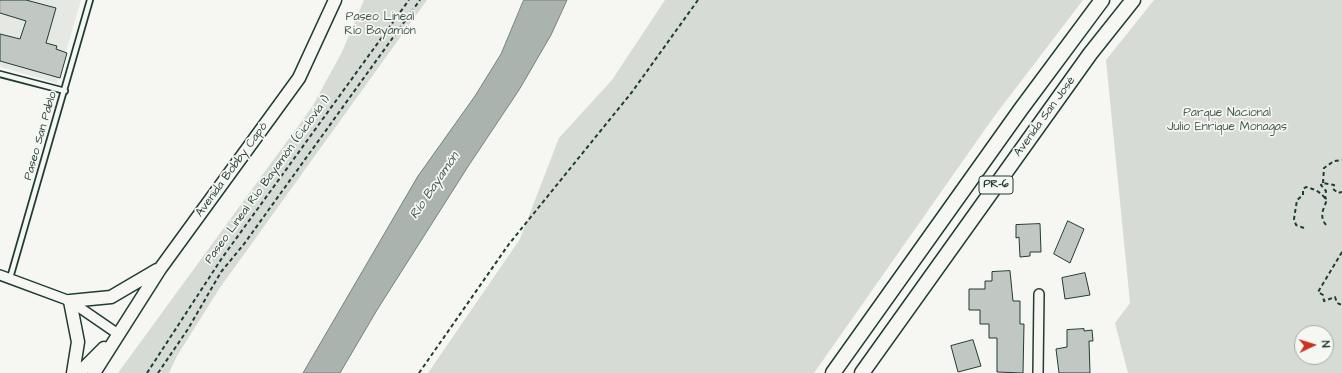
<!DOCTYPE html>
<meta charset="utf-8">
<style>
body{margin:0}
#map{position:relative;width:1342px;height:373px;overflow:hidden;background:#f6f6f2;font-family:"Architects Daughter",sans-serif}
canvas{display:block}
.north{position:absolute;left:1294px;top:325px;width:40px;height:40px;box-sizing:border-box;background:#f6f6f2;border:1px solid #a0aca6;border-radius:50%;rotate:86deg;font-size:11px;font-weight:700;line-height:16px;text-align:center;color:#1f3d34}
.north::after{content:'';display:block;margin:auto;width:14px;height:18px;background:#c8321e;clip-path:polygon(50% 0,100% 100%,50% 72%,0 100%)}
</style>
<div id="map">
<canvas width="1342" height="373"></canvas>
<div class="north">N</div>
</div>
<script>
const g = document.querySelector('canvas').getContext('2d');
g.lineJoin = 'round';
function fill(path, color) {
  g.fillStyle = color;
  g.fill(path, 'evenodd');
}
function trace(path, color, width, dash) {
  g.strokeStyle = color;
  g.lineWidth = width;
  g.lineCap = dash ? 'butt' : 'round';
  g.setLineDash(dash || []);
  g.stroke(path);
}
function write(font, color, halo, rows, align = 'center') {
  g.font = font + ' "Architects Daughter",sans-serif';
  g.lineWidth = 3.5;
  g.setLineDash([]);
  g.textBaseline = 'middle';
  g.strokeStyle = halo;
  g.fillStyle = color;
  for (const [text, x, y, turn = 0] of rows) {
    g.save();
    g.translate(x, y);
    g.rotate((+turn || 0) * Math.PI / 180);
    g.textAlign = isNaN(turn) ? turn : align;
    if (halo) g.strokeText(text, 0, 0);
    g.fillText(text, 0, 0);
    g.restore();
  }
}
fill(new Path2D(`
 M0 0H81L57 83 0 67Z`), '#e6e8e4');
fill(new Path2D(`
 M364 0H427L219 289 177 356 169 373H118L312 107 342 52Z
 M665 0H1083L993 118 814 373H428L520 239 559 138 612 80Z
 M1154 0H1342V373H1128L1115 323 1130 303 1106 60ZM1302 333H1326V357H1302Z`), '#d6dbd6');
const water = new Path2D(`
 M524 0H567L551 35 519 90 469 165 377 310 340 373H303L418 176 475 96 501 54Z`);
fill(water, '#aab3ae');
trace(water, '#72847d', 1);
const building = new Path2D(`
 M0 0H26L56 8 46 43 57 46 56 49 67 53 60 78 0 61V34L20 39 26 21 0 13Z
 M1068 221 1084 229 1070 263 1054 254Z
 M1040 224 1041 252H1030V256L1020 257 1019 237 1016 238V225Z
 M1010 271 1013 301H1020V324H1024L1023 373 997 372V338H989V324H980V310H969V289H985V281H992V272Z
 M1085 273 1090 295 1065 299 1062 278Z
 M1084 329V331L1092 330 1093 341H1089L1090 373H1059L1056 349 1067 347V330Z
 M973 340 981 366 958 372 951 346Z`);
fill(building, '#c1c8c3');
trace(building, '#1f3d34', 1);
const lane = new Path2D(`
 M0 74 65 91
 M10 278 90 0`);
const street = new Path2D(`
 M0 275 70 301 118 334
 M1038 373 1039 294`);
const secondary = new Path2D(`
 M73 373 78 342 70 301 111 297 157 270
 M79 373 104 348
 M94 373 160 269 299 78 335 0`);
const primary = new Path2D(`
 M833 373 1021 109 1102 0
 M862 373 1090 54 1133 0`);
trace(lane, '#1f3d34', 8);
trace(street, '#1f3d34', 12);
trace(secondary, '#1f3d34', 15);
trace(primary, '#1f3d34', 17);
trace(new Path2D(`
 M1323 183 1324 168 1334 161 1342 160
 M1326 225C1318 215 1325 207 1327 199L1325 198 1326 191 1321 185 1323 183 1334 185 1333 189 1338 193 1342 192
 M1304 228 1296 225 1294 219 1297 200 1303 195V189L1306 187C1314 189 1319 191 1325 198
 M1342 252 1318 292 1323 295 1324 301 1335 297 1337 303 1342 305
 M147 373 222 258 409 0
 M158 373 188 329 221 272 244 244 420 0
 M419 373 509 244 632 92 698 0`), '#1f3d34', 2, [4, 3]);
trace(lane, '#f6f6f2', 4.5);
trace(street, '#f6f6f2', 9);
trace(secondary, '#f6f6f2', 12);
trace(primary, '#f6f6f2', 14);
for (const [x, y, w] of [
 [996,185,34]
]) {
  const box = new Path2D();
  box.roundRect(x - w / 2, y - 9, w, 18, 3);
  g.fillStyle = '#f6f6f2';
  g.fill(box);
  trace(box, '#1f3d34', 1);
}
write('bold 11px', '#1f3d34', null, [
 ["PR-6",996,185]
]);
write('12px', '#445d54', '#f6f6f2', [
 ["Paseo Lineal",380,17],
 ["Río Bayamón",380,31],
 ["Parque Nacional",1227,113],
 ["Julio Enrique Monagas",1227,127]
]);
write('12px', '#1f3d34', '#f6f6f2', [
 ["Avenida San José",1045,117,-54],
 ["Paseo San Pablo",41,136,-74],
 ["Avenida Bobby Capó",232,170,-54],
 ["Paseo Lineal Río Bayamón (Ciclovía 1)",268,180,-54]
]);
write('italic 13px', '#425a52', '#f6f6f2', [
 ["Río Bayamón",435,186,-56]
]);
</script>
